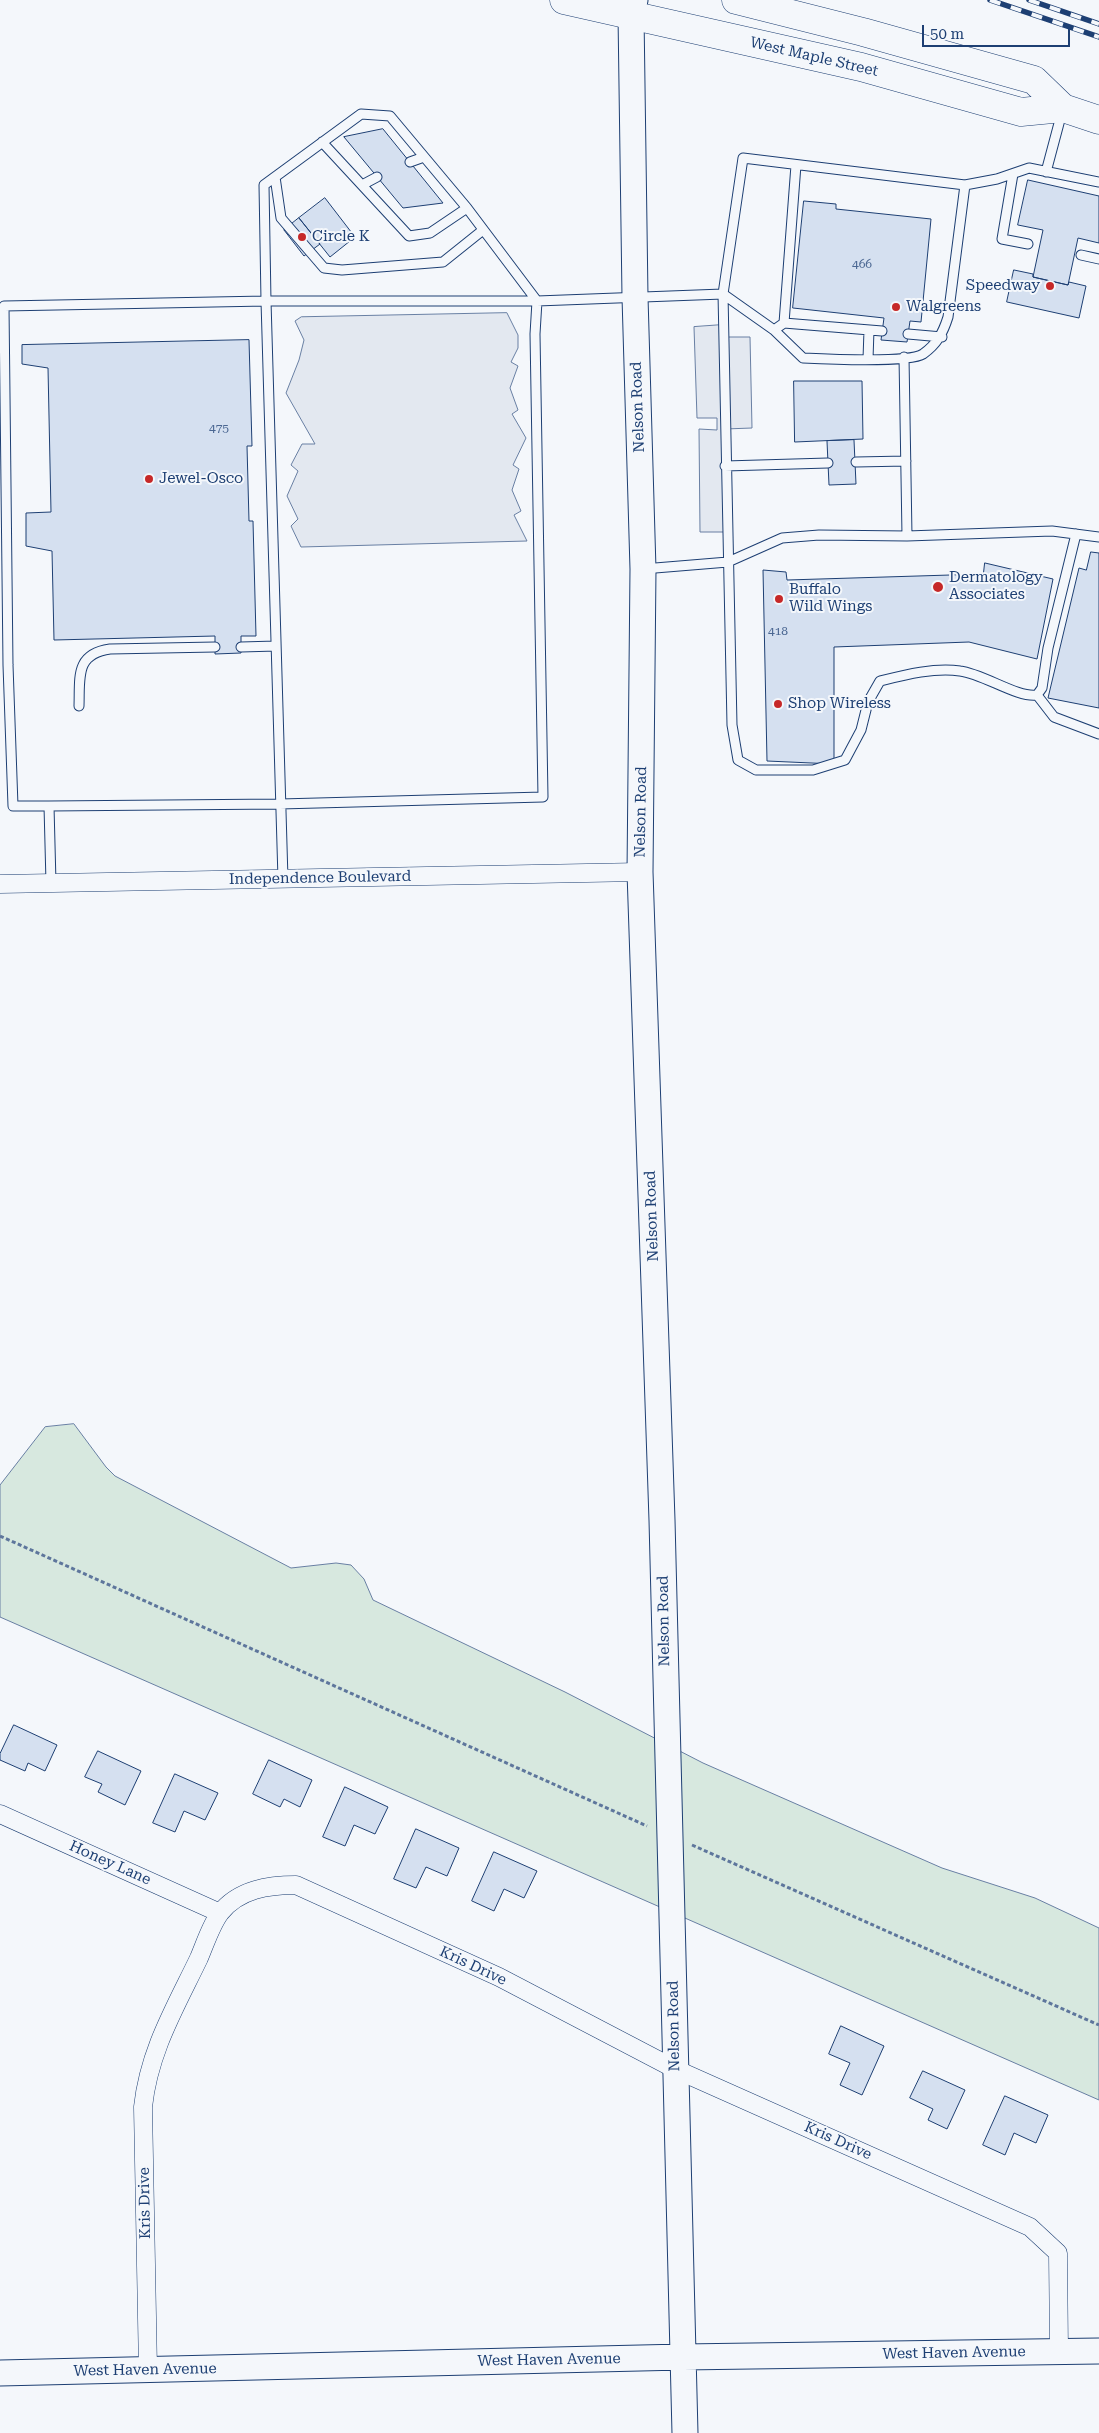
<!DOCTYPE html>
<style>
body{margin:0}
#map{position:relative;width:1099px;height:2433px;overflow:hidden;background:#f4f7fb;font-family:"Roboto Serif",serif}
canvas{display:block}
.scale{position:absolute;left:922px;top:25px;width:148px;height:22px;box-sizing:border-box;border:2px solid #1d3f73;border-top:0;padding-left:6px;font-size:15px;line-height:18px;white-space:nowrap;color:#1d3f73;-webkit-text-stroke:4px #f4f7fb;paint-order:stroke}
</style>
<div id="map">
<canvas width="1099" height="2433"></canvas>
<div class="scale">50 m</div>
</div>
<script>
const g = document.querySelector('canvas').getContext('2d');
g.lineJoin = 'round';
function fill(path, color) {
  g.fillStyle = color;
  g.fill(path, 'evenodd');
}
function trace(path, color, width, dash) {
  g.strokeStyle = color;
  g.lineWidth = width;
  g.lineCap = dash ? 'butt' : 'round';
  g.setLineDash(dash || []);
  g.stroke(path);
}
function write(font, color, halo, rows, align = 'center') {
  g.font = font + ' "Roboto Serif",serif';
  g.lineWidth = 4;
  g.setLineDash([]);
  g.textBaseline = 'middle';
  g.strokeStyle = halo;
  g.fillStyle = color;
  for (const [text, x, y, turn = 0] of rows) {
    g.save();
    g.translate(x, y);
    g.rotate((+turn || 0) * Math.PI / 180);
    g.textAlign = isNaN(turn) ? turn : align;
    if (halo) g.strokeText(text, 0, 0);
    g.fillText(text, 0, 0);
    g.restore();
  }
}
const green = new Path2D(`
 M74 1424 106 1467 115 1476 291 1568 336 1563 351 1565 364 1579 373 1600 565 1692 703 1763 942 1868 1035 1898 1099 1928V2100L0 1617V1485L45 1427Z`);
fill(green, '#d7e8df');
trace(green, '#687fa3', 1);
const parking = new Path2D(`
 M507 313 518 335V348L511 362 518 366 510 388 518 410 512 414 526 438 513 465 519 469 512 490 521 511 514 515 527 541 301 547 291 526 298 519 287 496 298 471 291 465 302 444H315L286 393 299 360 304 340 295 321 301 317Z
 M722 325V337H750L752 428 725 429 727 532H700L699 429 717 430V418H697L694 327Z`);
fill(parking, '#e3e8f0');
trace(parking, '#687fa3', 1);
const building = new Path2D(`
 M383 129 443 203 403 208 344 137Z
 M1028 180 1099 196V243L1078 238 1068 285 1033 277 1043 230 1018 225Z
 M325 198 355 237 330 257 299 218Z
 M804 201 836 204V209L931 219 921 322 910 321 907 342 881 340 884 318 793 308Z
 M299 218 320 244 304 256 284 230Z
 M1014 270 1033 274V277L1068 285 1069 282 1086 286 1079 318 1007 302Z
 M249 340 252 446H247L249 521H253L256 636H241V653L215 654V636L54 640 52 551 26 546V513L51 512 48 368 22 364V345Z
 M794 381H862L863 439 795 442Z
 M854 440 856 484 829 485 827 441Z
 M1091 552 1099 553V708L1048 698 1079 568 1086 570Z
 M985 563 1053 579 1037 659 969 642 834 647V764L767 761 763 570 786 572 787 580 983 574Z
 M14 1725 57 1745 45 1771 28 1763 25 1771 0 1760V1754Z
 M98 1751 141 1771 125 1805 98 1792 102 1784 85 1777Z
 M269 1760 312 1780 300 1807 284 1799 280 1807 253 1794Z
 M175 1774 218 1793 205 1820 184 1811 175 1832 153 1823Z
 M345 1787 388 1807 375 1834 354 1825 345 1846 323 1837Z
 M416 1829 459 1848 447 1876 426 1867 416 1888 394 1879Z
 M494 1852 537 1871 524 1898 504 1889 494 1911 472 1901Z
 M841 2026 884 2046 862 2095 840 2085 850 2063 829 2054Z
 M923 2071 965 2090 947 2129 928 2120 933 2109 910 2098Z
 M1005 2096 1048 2115 1036 2143 1014 2133 1005 2155 983 2145Z`);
fill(building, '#d5e0f0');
trace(building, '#1d3f73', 1);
const lane = new Path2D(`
 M322 142 409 236 430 233 467 208
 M410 162 424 157
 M1046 172 1062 112
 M1013 174 1002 239 1028 244
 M275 177 281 218 324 268 342 270 443 262 483 230
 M362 185 377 177
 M965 185 997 179 1029 168 1099 182
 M1081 255 1099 259
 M723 294 732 725 738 760 756 770H813L845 760 861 730 868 702 880 681C904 675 935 667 960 671 984 674 1017 698 1037 695L1042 688 1048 648 1076 534
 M723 294 774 330 784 323 882 331
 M784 323 796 165
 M908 334 942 337
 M904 357 907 536
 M868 359 869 330
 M856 462 906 461
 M725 466 828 463
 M643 569 728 562 782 538 819 535 907 536 1052 531 1099 537
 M241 647 276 646
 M1037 695 1054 717 1099 734
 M79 706C80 677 75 654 110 649L215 647
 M49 806 280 804 543 797 535 334 537 301 467 208 390 116 361 114 264 185 266 301H537L723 294 743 158 965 185 948 317C943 333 937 344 923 354 909 363 824 359 803 358L774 330
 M51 883 49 806H13L8 665 4 306 266 301 283 879`);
const street = new Path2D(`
 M0 884 640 872
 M0 1814 220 1913
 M148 2370 143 2107C149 2051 175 2008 199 1958 205 1944 211 1925 220 1913 239 1889 269 1885 296 1885L499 1977 675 2069 1030 2227 1058 2253 1059 2351`);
const secondary = new Path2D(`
 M635 0 631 15 635 297 643 569 640 872 662 1520 685 2433
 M0 2373 683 2357 1099 2351`);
const primary = new Path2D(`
 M564 0 861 67 1021 112 1063 108 1099 120
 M736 0 863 32 1034 80 1063 108`);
trace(lane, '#1d3f73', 11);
trace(street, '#1d3f73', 19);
trace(secondary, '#1d3f73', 27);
trace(primary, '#1d3f73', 29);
trace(new Path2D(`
 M0 1536 647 1826
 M692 1845 1099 2025`), '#5e769c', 3, [4, 2.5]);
trace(lane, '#f4f7fb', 9);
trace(street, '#f4f7fb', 18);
trace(secondary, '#f4f7fb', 25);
trace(primary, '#f4f7fb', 28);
const rail = new Path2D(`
 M990 0 1099 37
 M1029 0 1099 24`);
trace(rail, '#1d3f73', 5.5);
trace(rail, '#f4f7fb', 4, [11]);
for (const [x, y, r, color] of [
 [302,237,5,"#c62828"],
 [1050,286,5,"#c62828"],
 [896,307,5,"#c62828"],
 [149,479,5,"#c62828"],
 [938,587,6,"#c62828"],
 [779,599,5,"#c62828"],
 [778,704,5,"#c62828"]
]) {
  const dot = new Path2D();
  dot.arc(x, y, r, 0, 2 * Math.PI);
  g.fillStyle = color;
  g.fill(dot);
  trace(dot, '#f4f7fb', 2);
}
write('12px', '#4b6792', null, [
 ["466",862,264],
 ["475",219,428],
 ["418",778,631]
]);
write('15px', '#1d3f73', '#f4f7fb', [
 ["West Maple Street",814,57,13],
 ["Nelson Road",638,407,-92],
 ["Nelson Road",641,812,-89],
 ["Independence Boulevard",320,878,-1],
 ["Nelson Road",652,1216,-92],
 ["Nelson Road",664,1621,-91],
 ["Honey Lane",110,1863,24],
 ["Kris Drive",473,1966,25],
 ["Nelson Road",674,2026,-91],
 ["Kris Drive",838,2141,24],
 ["Kris Drive",145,2203,-91],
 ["West Haven Avenue",954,2353,-1],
 ["West Haven Avenue",549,2360,-1],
 ["West Haven Avenue",145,2370,-1]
]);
write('15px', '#1d3f73', '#f4f7fb', [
 ["Circle K",312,237],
 ["Speedway",1040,286,"right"],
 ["Walgreens",906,307],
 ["Jewel-Osco",159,479],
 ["Dermatology",949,578],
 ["Associates",949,595],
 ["Buffalo",789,590],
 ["Wild Wings",789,607],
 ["Shop Wireless",788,704]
], 'left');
</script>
